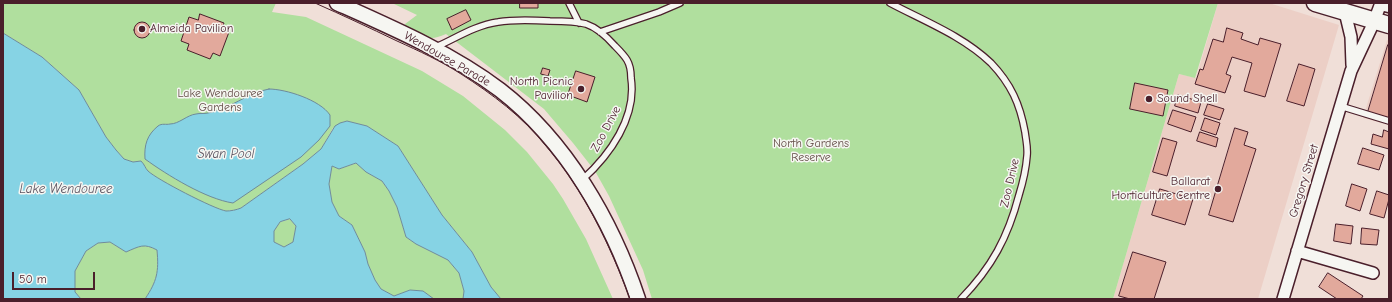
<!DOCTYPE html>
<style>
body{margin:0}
#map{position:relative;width:1392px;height:302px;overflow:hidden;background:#f0dfd8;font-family:"Comic Neue",sans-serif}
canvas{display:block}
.frame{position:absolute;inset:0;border:4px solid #4a1f2b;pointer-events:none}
.scale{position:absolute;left:12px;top:272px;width:83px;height:18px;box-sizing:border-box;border:2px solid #4a1f2b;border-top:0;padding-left:5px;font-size:12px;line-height:14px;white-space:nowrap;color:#4a1f2b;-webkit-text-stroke:3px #f6f6f2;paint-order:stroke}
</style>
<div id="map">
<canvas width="1392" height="302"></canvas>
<div class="frame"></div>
<div class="scale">50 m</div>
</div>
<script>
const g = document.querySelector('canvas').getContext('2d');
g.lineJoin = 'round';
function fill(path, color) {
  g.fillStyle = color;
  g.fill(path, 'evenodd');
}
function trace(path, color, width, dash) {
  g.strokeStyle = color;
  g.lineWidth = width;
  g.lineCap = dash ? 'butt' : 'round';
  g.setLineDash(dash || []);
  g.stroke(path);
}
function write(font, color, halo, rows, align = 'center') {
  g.font = font + ' "Comic Neue",sans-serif';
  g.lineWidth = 3;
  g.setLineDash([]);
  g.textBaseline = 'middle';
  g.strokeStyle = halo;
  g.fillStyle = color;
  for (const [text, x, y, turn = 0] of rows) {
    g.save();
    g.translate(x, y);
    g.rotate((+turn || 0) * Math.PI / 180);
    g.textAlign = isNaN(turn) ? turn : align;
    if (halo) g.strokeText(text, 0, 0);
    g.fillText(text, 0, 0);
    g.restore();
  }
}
fill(new Path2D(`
 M1218 3H1269L1339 25 1258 299H1113L1179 74 1196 78Z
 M1387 40 1389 41V125L1363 118Z`), '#eccfc6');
fill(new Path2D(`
 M3 3H276L272 12 306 17 422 71 463 96 505 130 527 152 553 184 563 199 586 239 613 299H501L491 287 472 252 442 215 398 146 367 126 347 121 343 122 333 128 321 149 303 164 241 208C236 210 231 211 226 211 213 209 157 180 148 171 145 168 143 164 141 161L133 162 124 159 116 150 106 137 79 90 42 57 3 33Z
 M392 3H1218L1195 78 1179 74 1113 299H652L643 270 609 196 595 171 573 143 544 109 446 34C426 43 422 35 405 26V24L417 15Z
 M357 163 366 172 382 181 389 191 397 207 406 237 416 244 448 260 459 273 464 291 463 299H434L423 291 410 290 394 296 381 289 375 280 368 264 365 252 352 225 339 216 332 202 329 184 332 166 339 169Z
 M290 219 296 226 293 242 284 247 274 242V231L280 222Z
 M110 242 126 252C140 246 144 243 157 250 159 272 157 281 145 299H81L75 292V271L86 251 98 243Z`), '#b0df9e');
const water = new Path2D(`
 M3 33 42 57 79 90 106 137 116 150 124 159 133 162 141 161C145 165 145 168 148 171 156 179 214 209 226 211 231 211 236 210 241 208L303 164 321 149 335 126 340 123 347 121 367 126 398 146 442 215 472 252 491 287 501 299H463L464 291 459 273 448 260 416 244 406 237 397 207 389 191 382 181 366 172 356 163 339 169 332 166 329 184 332 202 339 216 352 225 365 252 368 264 375 280 381 289 394 296 410 290 423 291 434 299H145C157 281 159 272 157 250 144 243 140 246 126 252L110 242 98 243 86 251 75 271V292L81 299H3ZM290 219 296 226 293 242 284 247 274 242V231L280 222Z
 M269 89C286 89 320 100 330 115V126L319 140 301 157 233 203C206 199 167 175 145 159 144 145 147 135 158 126 162 123 166 125 170 124 179 124 187 115 196 114 200 113 204 114 208 113 230 109 247 93 269 89Z`);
fill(water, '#86d3e4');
trace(water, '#6e8b9a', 1);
const building = new Path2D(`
 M520 3H538V8H520Z
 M466 10 471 20 452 30 447 19Z
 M200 14 224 23 222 29 229 32 220 56 213 53 210 59 187 50 189 44 181 41 189 17 198 20Z
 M134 30a8 8 0 1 1 16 0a8 8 0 1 1-16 0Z
 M1227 28 1243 33 1241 39 1258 45 1260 38 1281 44 1265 97 1244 91 1252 63 1232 57 1226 74 1231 76 1225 93 1195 84 1200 69 1203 70 1213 39 1223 42Z
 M1388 45 1389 46V118L1368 112Z
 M1299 64 1315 69 1304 106 1287 101Z
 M543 68 550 70 548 76 541 74Z
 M576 71 595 77 587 102 568 95Z
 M1135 83 1168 90 1163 116 1130 109Z
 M1178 95 1201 102 1198 113 1175 106Z
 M1208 104 1224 109 1220 120 1204 115Z
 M1173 110 1196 117 1191 132 1168 124Z
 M1205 118 1220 123 1216 135 1201 130Z
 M1235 128 1248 132 1244 145 1256 149 1233 222 1209 215Z
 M1384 130 1389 132V149L1371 144 1373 134 1382 137Z
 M1200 132 1218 138 1216 147 1197 141Z
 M1163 138 1177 142 1167 176 1153 172Z
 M1363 148 1384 155 1379 170 1358 164Z
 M1352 184 1367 189 1360 211 1346 206Z
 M1160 189 1193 199 1185 225 1152 215Z
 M1377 191 1389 195V199L1384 218 1370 214Z
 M1336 224 1353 226 1351 244 1334 241Z
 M1362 228 1379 230 1377 245 1361 244Z
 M1133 252 1166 262 1154 299H1130L1119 296Z
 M1328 273 1363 296 1361 299H1337L1319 287Z`);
fill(building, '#e2a99c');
trace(building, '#4a1f2b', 1);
const service = new Path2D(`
 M569 3 579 23
 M890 3C924 21 963 36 991 63 1011 84 1020 104 1025 132 1026 140 1028 148 1027 156 1026 169 1023 182 1019 195 1008 237 992 267 961 299
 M600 32 659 12 680 3
 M436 47C456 38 476 25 498 22 515 19 533 20 550 21 561 21 575 21 586 24 598 28 607 37 615 46 619 50 624 55 627 60 630 65 631 71 631 78 637 117 610 155 582 180
 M1340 106 1389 121`);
const minor = new Path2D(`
 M1345 12 1351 37 1352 65
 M1297 251 1373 273
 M1283 299 1351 71 1373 24 1381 3`);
const tertiary = new Path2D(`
 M337 3C393 28 451 53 500 90 566 141 612 221 638 299`);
const secondary = new Path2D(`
 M1315 3 1389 25
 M1385 3 1389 4`);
trace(service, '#4a1f2b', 8);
trace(minor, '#4a1f2b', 14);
trace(tertiary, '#4a1f2b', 17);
trace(secondary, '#4a1f2b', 19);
trace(service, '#f6f6f2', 5.5);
trace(minor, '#f6f6f2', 11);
trace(tertiary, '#f6f6f2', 14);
trace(secondary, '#f6f6f2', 16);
trace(new Path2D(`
 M315 3C342 15 370 28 397 41 419 51 441 61 461 74 492 94 523 117 546 146 584 190 610 245 630 299`), '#4a1f2b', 1);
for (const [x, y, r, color] of [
 [142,29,4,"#4a1f2b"],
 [581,89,4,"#4a1f2b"],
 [1149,99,4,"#4a1f2b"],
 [1218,189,4,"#4a1f2b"]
]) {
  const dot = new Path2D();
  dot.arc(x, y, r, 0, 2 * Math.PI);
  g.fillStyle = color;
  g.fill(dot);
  trace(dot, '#f6f6f2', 1.5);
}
write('12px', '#4a1f2b', '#f6f6f2', [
 ["Almeida Pavilion",150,29],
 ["North Picnic",573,82,"right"],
 ["Pavilion",573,96,"right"],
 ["Sound Shell",1157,99],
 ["Ballarat",1210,182,"right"],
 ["Horticulture Centre",1210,196,"right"]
], 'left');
write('12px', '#4a1f2b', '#f6f6f2', [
 ["Wendouree Parade",447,59,30],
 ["Zoo Drive",606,129,-62],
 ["Gregory Street",1304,181,-73],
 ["Zoo Drive",1010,183,-77]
]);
write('12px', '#644f48', '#f6f6f2', [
 ["Lake Wendouree",220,94],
 ["Gardens",220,108],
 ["North Gardens",811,144],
 ["Reserve",811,158]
]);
write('italic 13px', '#5c5562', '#f6f6f2', [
 ["Swan Pool",226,154],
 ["Lake Wendouree",66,189]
]);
</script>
